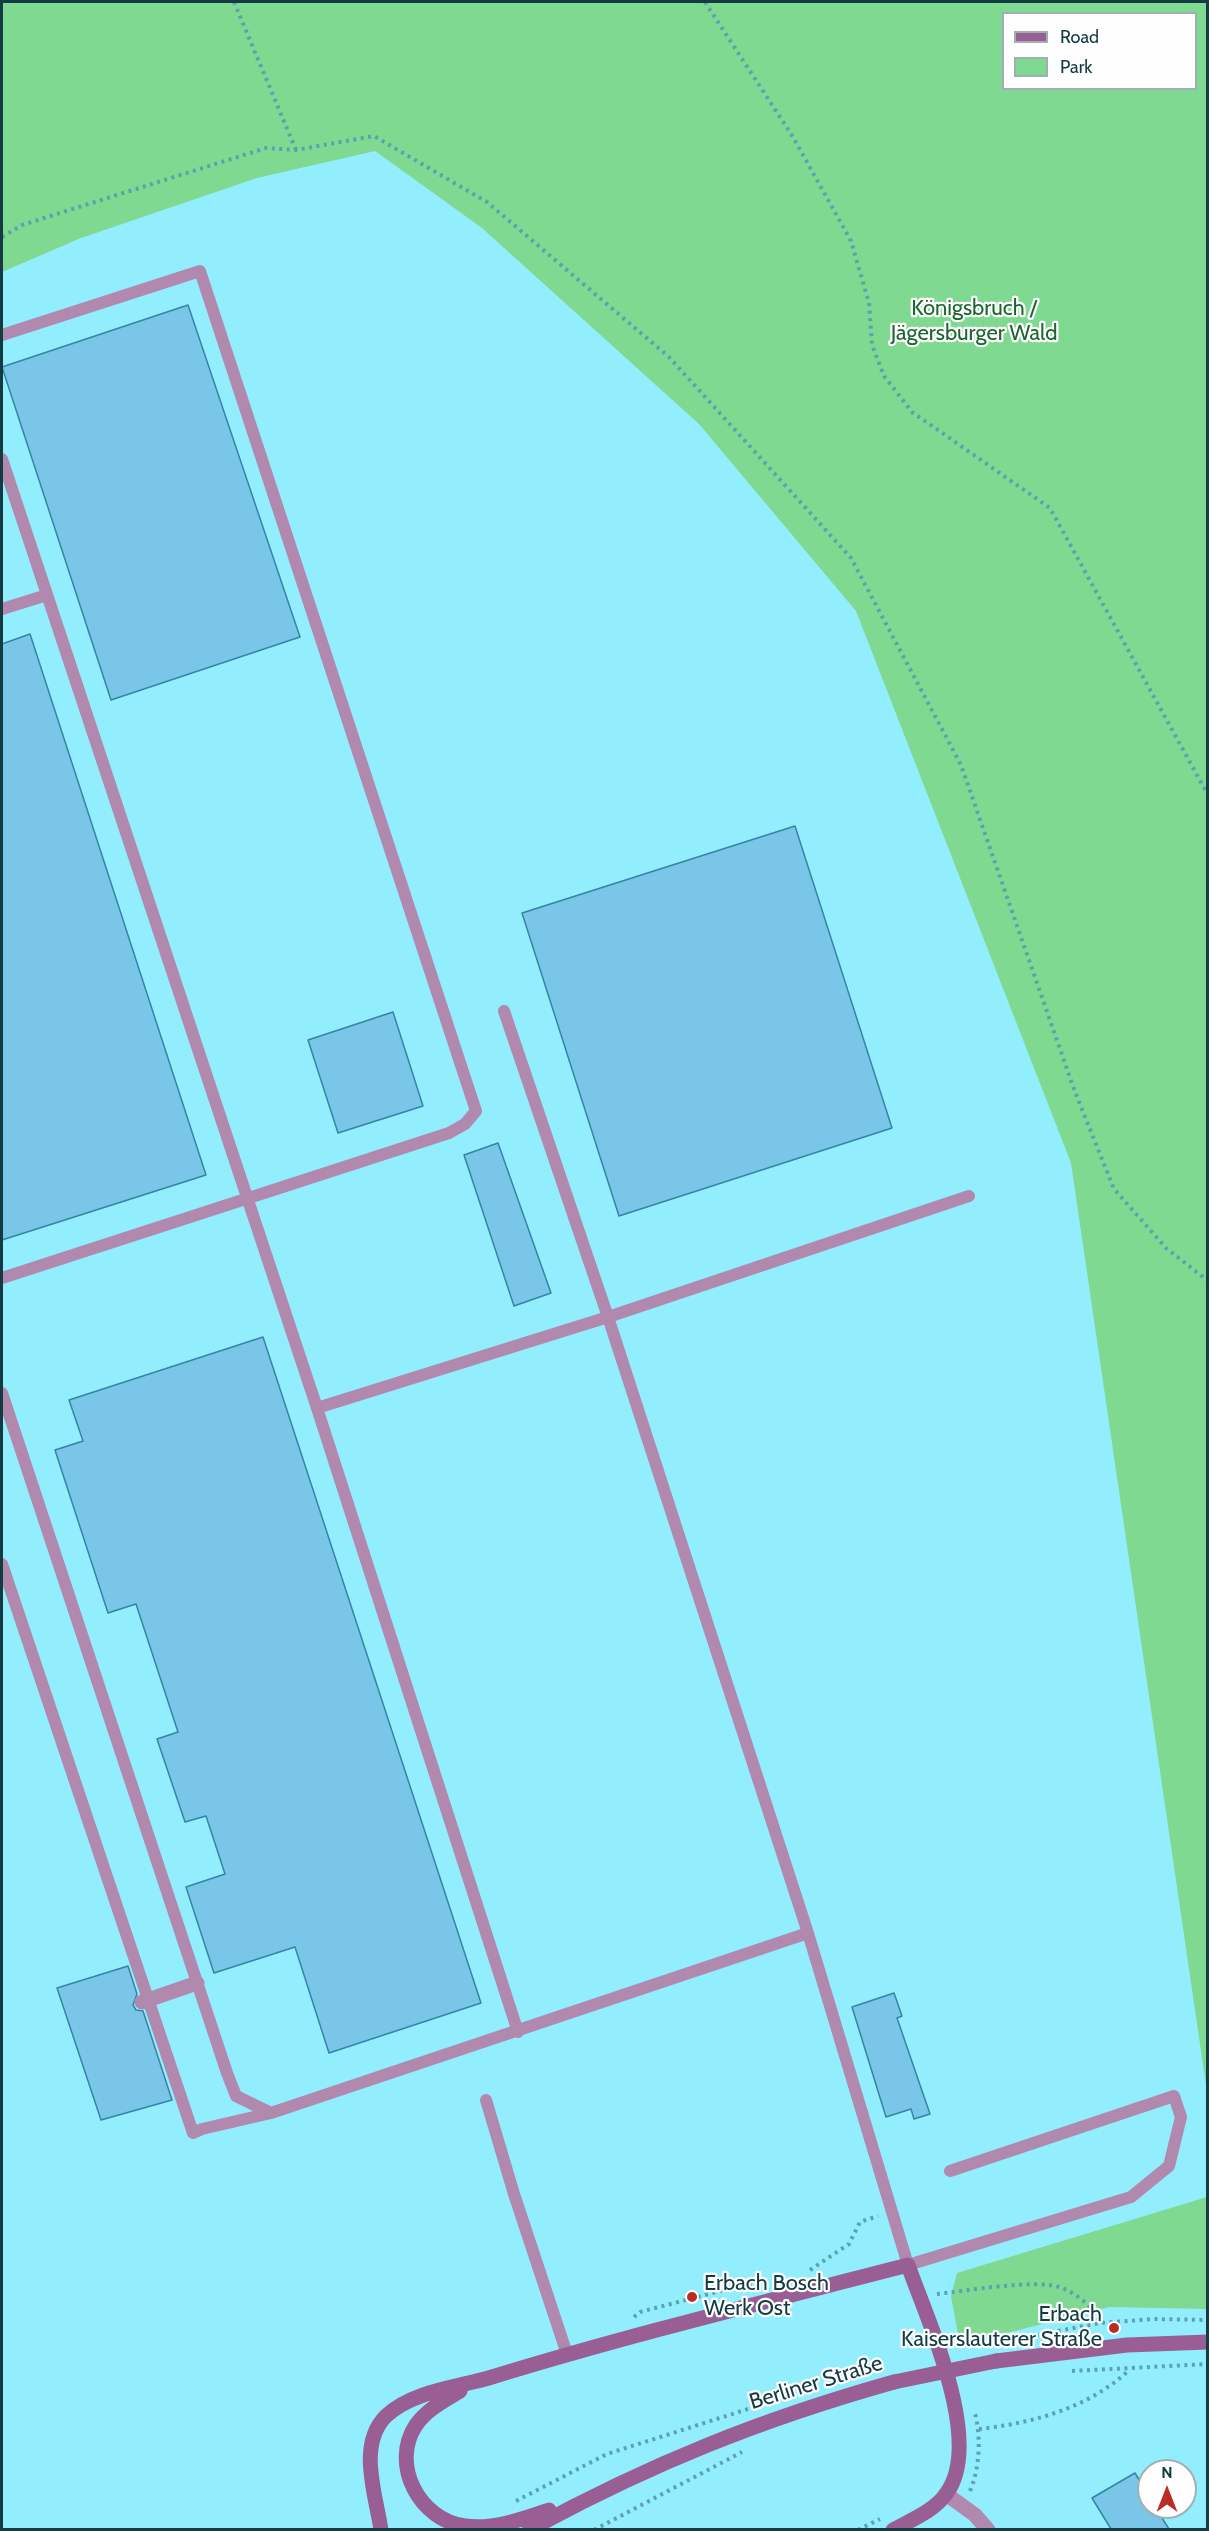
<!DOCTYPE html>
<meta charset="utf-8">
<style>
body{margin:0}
#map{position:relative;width:1209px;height:2531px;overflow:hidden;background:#92eefd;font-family:Cabin,sans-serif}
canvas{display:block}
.frame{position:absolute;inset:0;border:3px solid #133b41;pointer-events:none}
.legend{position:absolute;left:1002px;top:12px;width:195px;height:78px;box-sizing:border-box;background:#fefefe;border:2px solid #a0b0b2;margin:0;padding:8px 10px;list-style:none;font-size:18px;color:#133b41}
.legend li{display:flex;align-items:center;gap:12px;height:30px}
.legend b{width:30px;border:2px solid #a0b0b2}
.north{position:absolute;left:1137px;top:2459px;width:60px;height:60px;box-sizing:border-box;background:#fefefe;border:2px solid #a0b0b2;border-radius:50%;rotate:0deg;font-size:16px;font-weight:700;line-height:24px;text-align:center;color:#133b41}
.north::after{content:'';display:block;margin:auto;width:21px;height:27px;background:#bb2d24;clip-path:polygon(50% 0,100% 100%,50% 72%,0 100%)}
</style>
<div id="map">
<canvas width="1209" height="2531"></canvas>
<div class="frame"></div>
<ul class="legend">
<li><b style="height:8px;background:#995f95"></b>Road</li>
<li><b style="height:16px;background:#7fd990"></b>Park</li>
</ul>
<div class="north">N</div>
</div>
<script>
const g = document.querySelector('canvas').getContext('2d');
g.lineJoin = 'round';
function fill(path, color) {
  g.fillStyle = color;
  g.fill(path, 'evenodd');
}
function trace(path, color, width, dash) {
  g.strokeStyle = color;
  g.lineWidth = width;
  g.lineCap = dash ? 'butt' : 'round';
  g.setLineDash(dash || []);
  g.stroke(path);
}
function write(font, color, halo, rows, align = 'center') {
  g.font = font + ' Cabin,sans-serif';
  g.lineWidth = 4.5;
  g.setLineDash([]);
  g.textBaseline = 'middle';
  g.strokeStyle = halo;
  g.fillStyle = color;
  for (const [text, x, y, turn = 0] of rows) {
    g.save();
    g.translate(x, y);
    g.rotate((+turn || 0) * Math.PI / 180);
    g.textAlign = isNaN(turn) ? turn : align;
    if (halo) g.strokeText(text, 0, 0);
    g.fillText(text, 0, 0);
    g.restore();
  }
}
fill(new Path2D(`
 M2 2H1207V2092L1071 1163 856 611 699 424 482 228 375 151 257 178 81 238 2 272ZM1004 14H1196V88H1004Z
 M1207 2197V2309L1109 2307 960 2345 951 2296 957 2273Z`), '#7fd990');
const building = new Path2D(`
 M188 305 300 637 111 700 2 367Z
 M30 634 206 1175 2 1240V644Z
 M795 826 892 1128 619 1216 522 913Z
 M393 1012 423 1106 338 1133 308 1040Z
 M498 1143 551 1293 514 1306 464 1155Z
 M263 1337 481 2003 329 2053 295 1947 214 1973 186 1887 225 1874 206 1816 185 1822 157 1739 178 1732 136 1604 108 1613 55 1450 83 1441 69 1400Z
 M128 1966 137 1994 133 2005 136 2010 143 2011 172 2100 101 2120 57 1988Z
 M894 1993 902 2016 897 2018 930 2114 914 2119 911 2109 886 2117 852 2007Z
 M1135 2473 1149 2496V2507H1155L1169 2529H1111L1092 2498Z`);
fill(building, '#79c6e8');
trace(building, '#3584a4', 1.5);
trace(new Path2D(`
 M234 2 296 150
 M705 2 793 137 851 241 869 303 872 345 884 376 912 412 1050 508 1208 795
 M2 237 22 225 266 148 296 150 374 136 487 202 669 357 851 558 961 765 1075 1092 1114 1189 1166 1248 1208 1281
 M810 2270 849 2244 860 2222 878 2216
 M937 2294C964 2291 1035 2279 1059 2287 1075 2292 1094 2307 1100 2323
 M634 2317 640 2312 743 2285H754
 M1021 2338 1100 2323 1154 2319 1208 2320
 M1072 2371 1208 2364
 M979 2429C1033 2423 1089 2408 1129 2370
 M970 2491C980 2467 981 2438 975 2413
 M516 2501 607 2454 748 2409
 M594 2530 742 2452
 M858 2530 880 2519`), '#5ca2ae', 4, [3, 4.5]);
trace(new Path2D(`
 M2 335 200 271 476 1111 465 1124 449 1133 2 1278
 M2 459 317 1408 518 2032
 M2 609 47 595
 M504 1011 608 1317 808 1933 908 2265 1131 2197 1169 2166 1181 2117 1174 2096 950 2171
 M2 1393 227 2073 236 2096 271 2113 808 1933
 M317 1408 608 1317 969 1196
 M2 1564 193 2133 202 2129 271 2113
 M486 2100 514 2194 567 2354`), '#b189ae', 12);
trace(new Path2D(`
 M142 2002 197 1983
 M946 2494 975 2515 988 2530`), '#b189ae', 15);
trace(new Path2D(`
 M996 2361 1127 2345 1208 2342
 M460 2391C445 2400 426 2410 416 2425 390 2464 419 2520 465 2526 493 2530 523 2519 549 2510
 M381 2530C376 2495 357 2445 386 2416 412 2391 459 2387 492 2377 629 2335 769 2301 908 2265 927 2320 985 2442 946 2494 934 2511 911 2520 893 2530
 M529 2530C650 2464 762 2419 894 2382`), '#995f95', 15);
trace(new Path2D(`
 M894 2382 996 2361`), '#995f95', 15);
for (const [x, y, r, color] of [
 [692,2297,6,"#bb2d24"],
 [1114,2328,6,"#bb2d24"]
]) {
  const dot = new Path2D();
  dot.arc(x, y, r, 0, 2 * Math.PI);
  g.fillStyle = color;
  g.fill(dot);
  trace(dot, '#fefefe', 2);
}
write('22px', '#1c6631', '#fefefe', [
 ["Königsbruch /",974,309],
 ["Jägersburger Wald",974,334]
]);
write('22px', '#133b41', '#fefefe', [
 ["Erbach Bosch",704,2284],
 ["Werk Ost",704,2309],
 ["Erbach",1102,2315,"right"],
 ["Kaiserslauterer Straße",1102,2340,"right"]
], 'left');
write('22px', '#133b41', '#fefefe', [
 ["Berliner Straße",816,2383,-17]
]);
</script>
